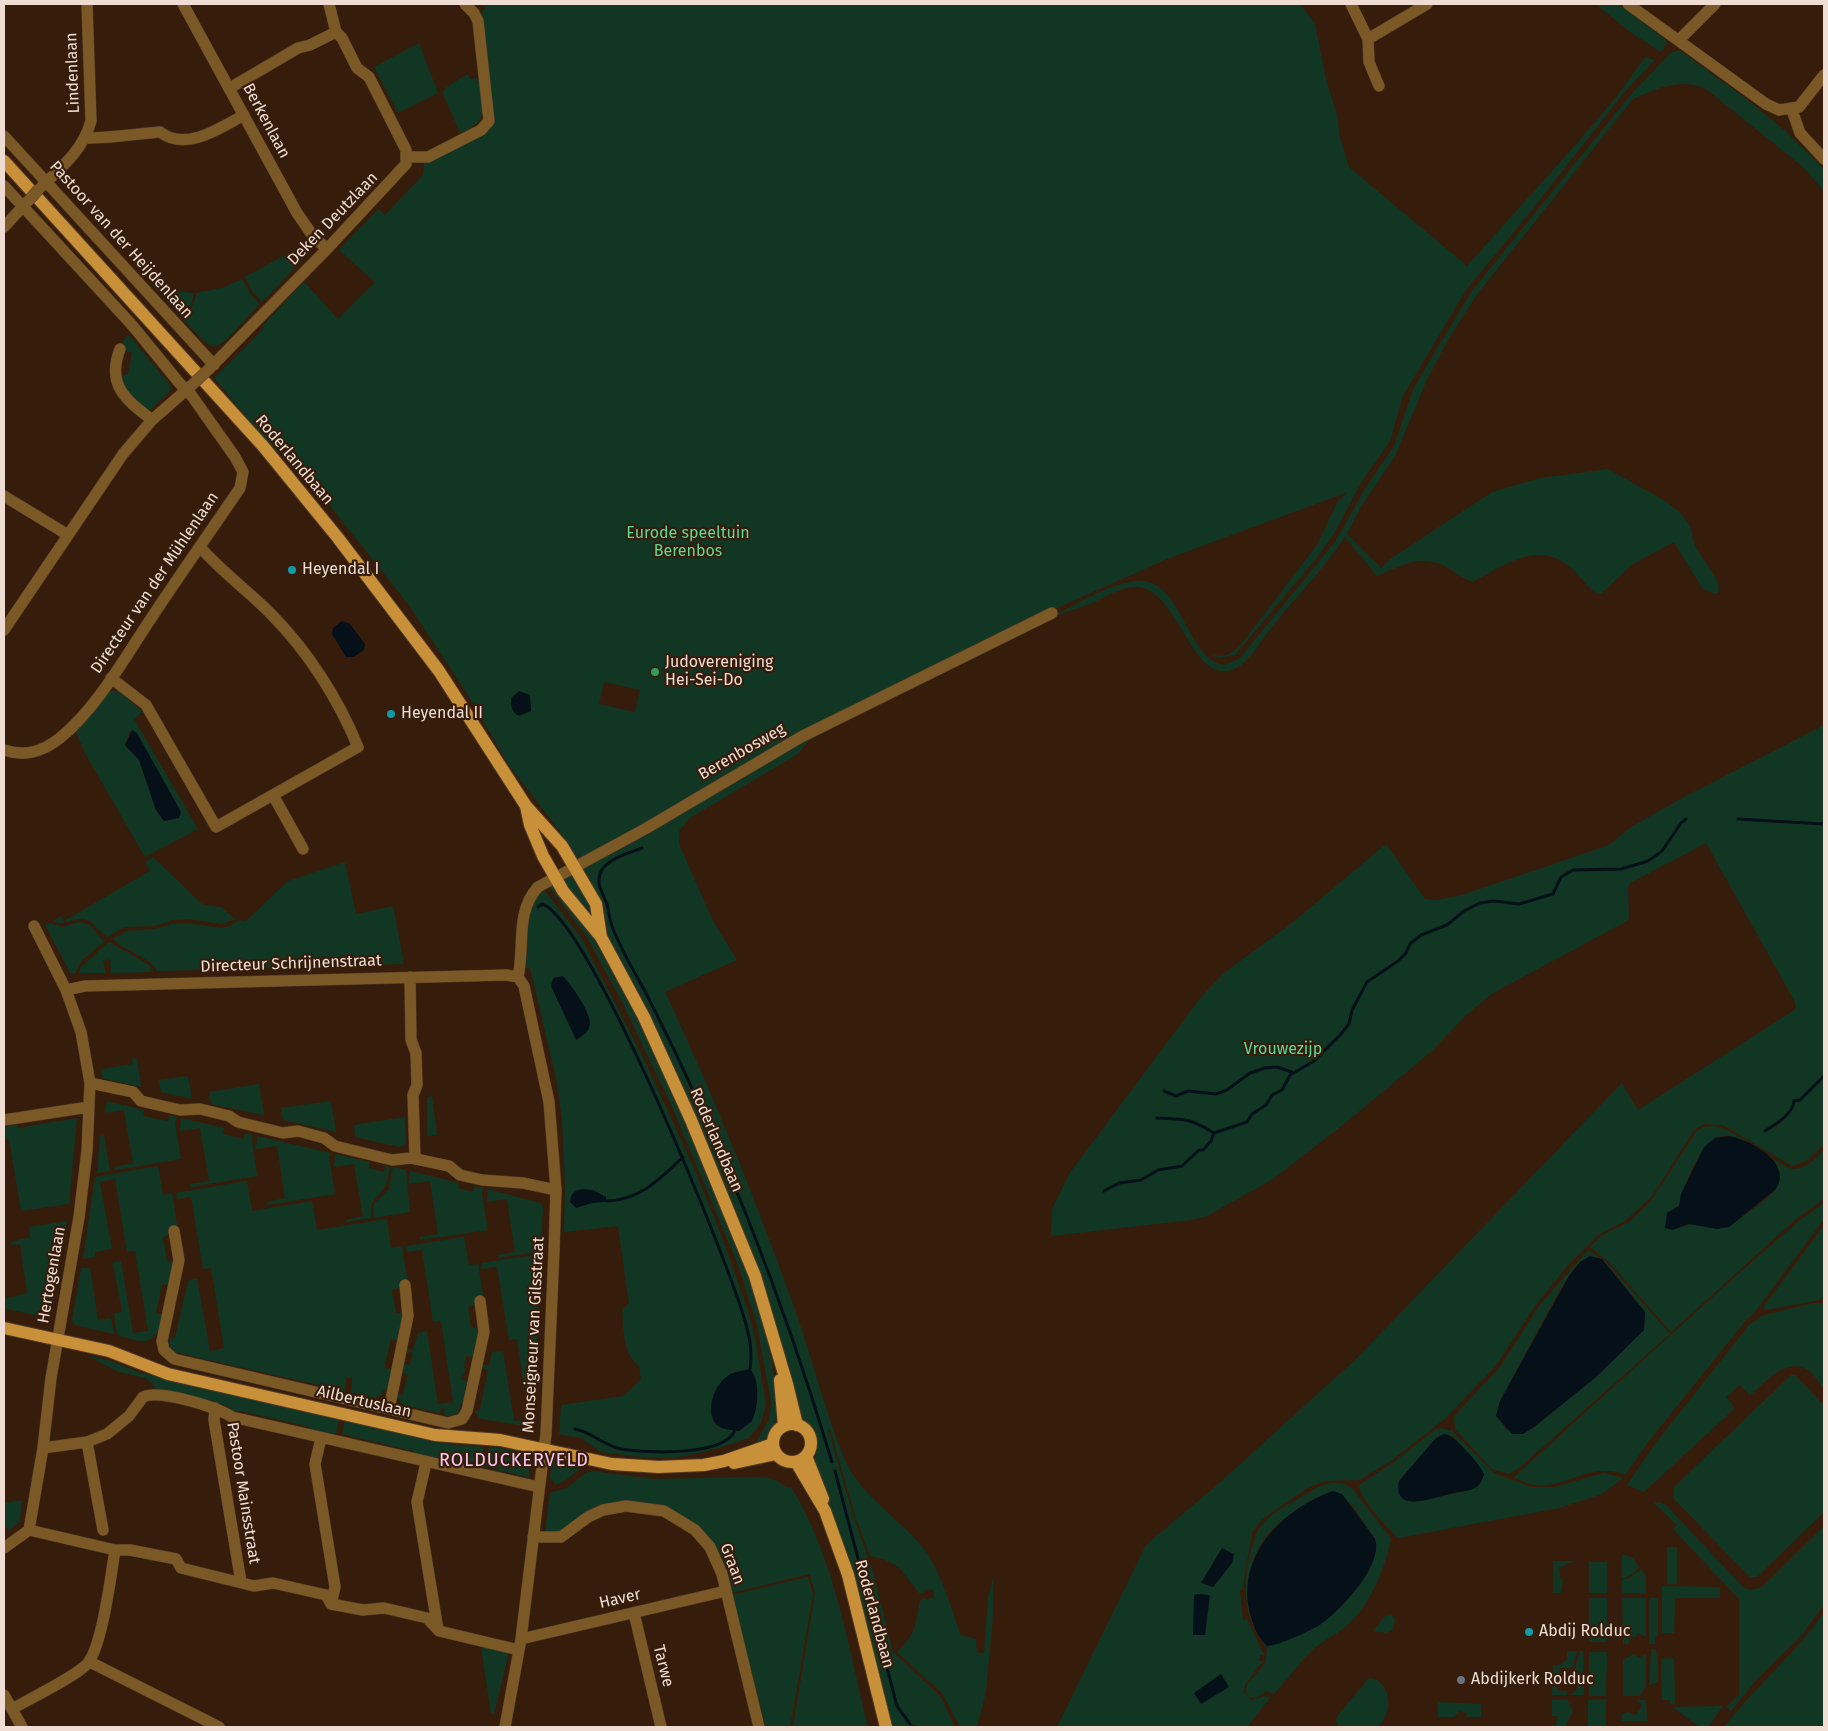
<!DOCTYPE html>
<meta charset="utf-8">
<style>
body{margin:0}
#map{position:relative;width:1828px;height:1731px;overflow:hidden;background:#361d0b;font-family:"Fira Sans",sans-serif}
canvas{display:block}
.frame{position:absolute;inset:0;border:5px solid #efddd3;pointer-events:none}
</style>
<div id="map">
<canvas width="1828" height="1731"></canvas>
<div class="frame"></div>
</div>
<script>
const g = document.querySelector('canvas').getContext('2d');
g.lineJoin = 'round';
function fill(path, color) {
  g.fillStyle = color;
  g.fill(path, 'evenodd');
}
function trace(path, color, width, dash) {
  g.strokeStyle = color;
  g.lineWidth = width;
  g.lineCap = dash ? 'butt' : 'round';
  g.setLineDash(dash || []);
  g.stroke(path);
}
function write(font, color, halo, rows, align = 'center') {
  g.font = font + ' "Fira Sans",sans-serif';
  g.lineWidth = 4.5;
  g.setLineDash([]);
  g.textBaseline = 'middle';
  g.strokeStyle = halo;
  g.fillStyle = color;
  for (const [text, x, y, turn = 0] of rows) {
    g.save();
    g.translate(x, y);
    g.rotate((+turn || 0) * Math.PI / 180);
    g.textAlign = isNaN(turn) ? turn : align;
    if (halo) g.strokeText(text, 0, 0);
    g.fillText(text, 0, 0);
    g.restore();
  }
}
fill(new Path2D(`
 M481 4H1300L1315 24 1326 80 1338 118 1339 134 1349 167 1467 266 1578 142 1617 96 1645 57 1655 60 1626 90 1527 216 1466 290 1403 396 1390 441 1361 483 1335 532 1319 555 1235 655 1218 658 1211 653C1223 659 1229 655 1239 647L1317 545 1338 501 1348 492 1167 559 1034 618 578 861 561 833 508 764 468 695 408 604 281 444 276 452 214 378 264 328 262 326 304 282 338 319 375 282 339 250 378 209 385 215 423 175 424 162 488 130 480 15 486 8ZM604 682 640 690 635 712 599 704Z
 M1596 4H1618L1665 39 1667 43 1661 52 1630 32Z
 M419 43 438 93 398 113 374 67Z
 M1679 50 1744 97 1782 128 1824 169V191L1803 167 1705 88C1679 78 1657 88 1633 99L1478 293 1449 338 1427 380 1395 456 1360 508 1347 534 1381 568 1389 560 1492 492 1540 478 1608 469 1667 502 1683 516 1690 527 1695 546 1717 580 1719 589 1718 593 1714 594 1702 588 1674 542 1631 565 1602 593 1597 594C1585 585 1578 572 1566 564 1534 541 1501 568 1472 582 1462 578 1454 571 1445 566 1420 554 1400 566 1377 576L1345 537C1321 573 1293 599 1268 632 1260 642 1253 656 1242 664 1235 670 1226 673 1217 670 1188 661 1174 591 1138 587 1122 585 1106 598 1092 603 1078 608 1063 613 1049 618 1074 606 1109 583 1137 581 1182 577 1186 660 1224 665L1239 659 1335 542 1366 487 1394 446 1413 389 1471 292 1633 92 1671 53Z
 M467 74 471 79 478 78C482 107 492 118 462 133L459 130 443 94 444 89Z
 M307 243 310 247 309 253 262 302 252 291 245 277Z
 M242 279 251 295 260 304 223 343 212 347 203 340 184 320 192 307 197 293 225 287Z
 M154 284 174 291 194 293 191 305 182 318 152 285Z
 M128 334 170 385 171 390 148 412 134 402 119 376 128 374 132 353 120 347Z
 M1027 628 1030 631 914 685 808 741 798 754 690 818 679 831V844L713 921 737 960 665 992C713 1094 755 1198 793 1304 811 1354 824 1409 844 1458 860 1495 896 1516 921 1545 941 1570 950 1606 961 1635L976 1639 977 1653H984L988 1598 993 1578V1614L986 1692 977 1727H960L942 1693 897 1652C917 1634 915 1625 920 1601L925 1597 926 1600 934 1597V1591L930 1589 924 1590 925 1593H919L899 1567 883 1559 870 1556 854 1512 830 1429H828L852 1512 874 1575 893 1652 941 1697 955 1727H922L912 1724 910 1727H890L859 1594 814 1464 817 1437 814 1430 797 1411 778 1333 760 1273 737 1214 670 1058 607 935 599 906 580 870 647 834 671 815 827 726Z
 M107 691H118L143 712 134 719 198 829 145 857 86 755 76 732ZM134 730 181 812 164 821 156 810 139 760 125 745 129 732Z
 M1824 725V823L1741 819 1748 821 1824 825V1075L1799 1099 1793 1101C1792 1112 1779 1121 1774 1130L1793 1109 1795 1102 1802 1098 1824 1077V1145L1808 1160 1792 1166 1723 1125 1704 1124 1694 1130 1652 1196 1625 1221 1598 1235 1570 1263 1537 1303 1497 1364 1447 1417 1392 1460 1359 1480 1325 1481 1309 1487 1262 1519 1252 1532 1242 1590H1240L1243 1620 1247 1619 1264 1655H1260L1259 1661H1263L1246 1683 1243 1693 1251 1700 1265 1696 1271 1697 1247 1727H1057L1146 1545 1216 1486 1356 1359 1619 1086 1622 1083 1638 1110 1796 1009 1795 1002 1706 843 1630 883 1628 888 1629 918 1627 921 1493 993 1465 1016 1433 1050 1344 1124 1273 1179 1207 1216 1191 1220 1051 1236 1052 1209 1069 1174 1201 997 1224 973 1292 923 1386 844 1425 899 1437 900 1462 895 1609 845 1631 827 1684 797ZM1222 1548 1232 1563 1213 1587 1202 1582ZM1209 1595 1208 1605 1193 1635 1194 1596Z
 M153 857 203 905 221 907 235 919 222 924 189 919 173 920 155 926 124 927 108 937C99 933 95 922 85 919 73 917 64 927 53 921L61 916 64 921 150 871 145 862Z
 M345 862 356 914 393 906 404 964 157 971C153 958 123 951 113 939L126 931 155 929 172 924 188 923 221 928 230 926 239 920 245 922 288 881Z
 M575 872 584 887 598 926 560 880Z
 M555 883 588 928 637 1018 703 1161 737 1245 758 1301 772 1362 778 1418 765 1441 755 1444 769 1419 771 1402 757 1325 738 1265 673 1109 624 1006 587 937 548 886Z
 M542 891 546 892 582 939 644 1059 692 1164 718 1227 748 1310 756 1342 766 1405 761 1423 749 1438 716 1449 675 1458H649L601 1452 581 1438 559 1434 561 1405 623 1396 641 1379 639 1366C622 1353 624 1329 622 1309L629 1304 618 1226 564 1232 565 1185 562 1120 557 1082 530 968H525L529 907ZM552 987 588 1018C590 1029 586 1033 577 1040ZM750 1369 756 1382 752 1421 739 1431 720 1427 714 1421 731 1373Z
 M79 922 90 925 104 942 82 960 75 973 71 974 45 925 50 923 62 927Z
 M109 942 149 965 153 972 111 973 110 959 103 961 106 973H79L81 967Z
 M137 1058 141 1087 102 1078 101 1069 133 1064 132 1059Z
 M188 1076 192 1099 161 1092 159 1080Z
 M259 1084 264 1115 211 1104 209 1092Z
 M432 1096 437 1135 427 1136V1097Z
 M107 1101 144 1110 143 1116 168 1121 169 1115 177 1117 175 1123 181 1159 115 1170 114 1167 133 1163 124 1110 105 1113Z
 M331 1101 336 1132 283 1120 281 1108Z
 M405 1117 406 1144 400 1147 355 1137 354 1125Z
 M77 1118 69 1204 21 1211 9 1139 4 1140V1127L17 1124 18 1128Z
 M181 1118 224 1128 223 1134 243 1139 245 1133 253 1135 252 1141 257 1176 191 1187 190 1184 209 1181 200 1128 180 1131Z
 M1715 1126C1737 1130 1784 1171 1795 1169 1807 1168 1816 1158 1824 1150V1199L1796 1219 1671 1332 1609 1262 1590 1247 1601 1236 1629 1222 1651 1201 1696 1132 1703 1127ZM1729 1136 1741 1140 1772 1158C1794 1184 1764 1201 1746 1214 1740 1218 1733 1225 1727 1227 1713 1231 1702 1224 1689 1224L1683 1227 1667 1213 1679 1206C1683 1188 1697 1151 1713 1139 1717 1136 1723 1136 1729 1136Z
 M104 1135 110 1171 97 1173 100 1136Z
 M257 1136 331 1153 329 1158 335 1194 268 1205 267 1202 285 1198 277 1146 256 1149Z
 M335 1154 370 1162 369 1168 383 1172 386 1166 390 1167 386 1186 371 1204V1218L346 1222 345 1220 363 1216 354 1164 334 1167Z
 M158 1166 163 1195 172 1193 178 1231 163 1237 167 1261 175 1263 170 1286 162 1284 156 1313 163 1315 159 1335 155 1334C148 1348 129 1338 117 1335L114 1313 122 1312 113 1262 121 1261 133 1333 148 1331 135 1251 127 1252 115 1179 100 1182 112 1249 95 1252V1257L83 1259 95 1177Z
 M393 1167 406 1170 410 1212 374 1218V1204L389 1189Z
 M410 1171 459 1183 458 1188 473 1192 475 1186 483 1188 482 1194 488 1230 420 1240 419 1237 438 1234 430 1181 409 1184Z
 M247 1181 252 1211 312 1201 317 1230 387 1219 391 1248 402 1246 408 1283 400 1288 392 1290 396 1313 404 1312 398 1341 391 1339 384 1368 392 1370 387 1390 384 1389 382 1394 375 1398 351 1393 352 1378H346L345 1391 174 1352 169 1344 170 1337 175 1338 188 1281 197 1278 210 1351 224 1348 211 1268 203 1269 191 1197 177 1199 176 1193Z
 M488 1189 540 1203 543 1206 541 1251 498 1258 497 1255 515 1252 507 1199 487 1202Z
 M1824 1203V1219L1755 1312 1747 1319 1649 1441 1625 1475C1586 1457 1555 1503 1514 1477L1746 1267 1799 1221Z
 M67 1221 50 1319 4 1308V1299L27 1293 20 1244 11 1245V1242L30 1237 29 1227Z
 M1824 1225V1299L1765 1310 1764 1306Z
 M464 1237 469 1265 478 1264 484 1300 476 1305 468 1307 471 1327 480 1329 474 1357 466 1356 464 1368 466 1369 461 1379 469 1382 464 1405 461 1404 458 1413 451 1416 444 1415 445 1409 441 1408 440 1413 403 1405 398 1398V1394L403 1395 408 1374 400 1372 402 1364 410 1365 413 1353 405 1351V1348L413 1350 418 1333 427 1331 438 1404 453 1402 441 1321 433 1322 422 1250 407 1252 406 1246Z
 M1588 1250 1607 1263 1670 1334 1519 1468 1509 1474 1492 1469 1455 1429 1454 1416 1500 1367 1539 1306ZM1575 1267 1611 1269 1645 1312 1644 1330 1595 1378 1534 1427 1507 1430 1496 1416 1500 1401 1559 1291Z
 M541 1254 533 1427 481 1419 474 1411 480 1410 488 1370 481 1368V1364L489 1366 492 1352 503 1351 514 1421 529 1419 517 1339 509 1340 497 1267 482 1269V1263Z
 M81 1268H90L98 1320 111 1318 114 1334 75 1325 72 1321Z
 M1814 1303H1824V1389C1819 1383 1813 1372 1806 1369 1785 1357 1763 1384 1750 1396L1740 1385 1726 1397 1735 1408 1644 1492 1627 1485 1657 1441 1750 1324 1764 1315Z
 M84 1354 111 1361 138 1372 339 1419 336 1433C328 1437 313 1433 307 1426L241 1411 234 1413 228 1406 158 1390 146 1378 119 1372Z
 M1791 1375H1795L1824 1405V1512L1757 1577H1750L1673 1498 1674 1487Z
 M345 1420 445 1444 484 1447 479 1466 437 1457 434 1459 415 1455 413 1451 342 1434Z
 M1443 1428 1452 1431 1494 1473 1531 1487H1555L1604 1473 1623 1478 1602 1494 1559 1508 1398 1538C1388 1528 1360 1499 1359 1485L1394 1462 1436 1429ZM1439 1435 1453 1436 1479 1467 1473 1489 1421 1501 1402 1477Z
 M489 1447 532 1452 529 1477 484 1467Z
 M556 1456 585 1464 566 1480 555 1485 553 1480 550 1479 552 1463Z
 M592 1471 653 1479 766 1477 777 1481 787 1488 791 1487C835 1558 848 1647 868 1727H793L815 1593 810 1574 731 1593 709 1540 636 1502 562 1532 545 1533 550 1493 567 1488 586 1473Z
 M1332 1483 1344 1484 1352 1488 1391 1539C1384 1570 1372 1601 1349 1624 1339 1633 1325 1639 1315 1648 1299 1662 1288 1679 1274 1694L1267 1691 1255 1698H1250L1246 1694 1247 1684 1265 1664 1267 1648C1243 1620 1242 1585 1251 1551 1254 1542 1255 1533 1261 1526 1270 1514 1285 1506 1298 1499 1309 1492 1319 1485 1332 1483ZM1333 1491 1352 1505 1375 1539 1376 1544 1368 1573 1327 1619 1290 1639 1264 1644C1242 1615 1243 1572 1262 1542 1275 1522 1311 1498 1333 1491Z
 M22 1500 20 1521 9 1531 7 1527 4 1529V1503Z
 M1659 1502 1666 1505 1744 1588 1750 1590 1762 1587 1824 1526V1605L1800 1637 1757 1679 1731 1711 1726 1707 1739 1695V1599L1673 1529 1677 1525 1654 1503Z
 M1667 1547H1677V1584H1667Z
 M1622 1554 1633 1558 1639 1567 1633 1574 1622 1579Z
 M1553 1561H1574L1559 1568 1560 1577 1563 1581 1561 1593H1553Z
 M1589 1562H1607V1593H1589Z
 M1641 1569 1646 1576V1594L1622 1593V1580L1631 1577Z
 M808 1577 813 1594 790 1727H766L732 1595Z
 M1662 1586 1720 1587V1598H1675L1674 1633H1662Z
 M1589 1598H1607V1642H1589Z
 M1622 1598H1646V1637L1638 1633 1635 1637 1630 1638 1628 1644H1623Z
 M1649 1598H1658V1635L1655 1638V1644H1649Z
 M1824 1613V1727H1724C1755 1687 1794 1655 1824 1613Z
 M1391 1614 1395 1619 1393 1630 1386 1633 1373 1631 1384 1617Z
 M481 1647 509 1652 494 1714H491Z
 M1651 1649H1655L1658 1658V1682L1649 1685Z
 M1567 1651H1577L1572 1668H1560L1559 1675 1555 1678 1554 1685 1561 1691H1568L1567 1695H1552L1553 1666 1560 1665 1567 1659Z
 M1580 1651H1583L1584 1695H1571C1578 1690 1580 1680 1580 1672L1574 1671Z
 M1589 1652H1607L1606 1696H1589Z
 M1634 1654 1639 1658 1646 1654V1687L1639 1696H1623V1660Z
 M1674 1658 1675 1704H1670V1700H1662L1661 1659Z
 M1372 1678C1393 1685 1392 1715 1378 1727H1338L1336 1720 1338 1715 1368 1679Z
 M1567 1699 1573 1711 1565 1727H1552V1725H1556L1557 1716H1552V1700Z
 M1606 1699V1727H1588V1700Z
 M1638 1700H1646L1647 1721H1622V1714L1629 1712 1633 1715 1637 1714 1642 1705Z
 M1438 1702 1481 1704V1717H1467L1466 1713 1459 1711 1454 1717H1438Z
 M1723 1706 1708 1727H1700L1672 1707Z`), '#113724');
fill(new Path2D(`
 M342 621 350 624 365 644 364 650 354 657H346L332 634 333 628Z
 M519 691 530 695 531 711 519 716C511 712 511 706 511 698Z
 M132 730 137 733 181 812 179 818 164 821 156 810 139 760 125 745Z
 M563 976C572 986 591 1012 590 1025 589 1032 582 1036 576 1040L551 986 553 978Z
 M1729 1136C1751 1140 1793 1163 1776 1189L1729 1227 1717 1229 1689 1224 1673 1230 1665 1228 1667 1213 1679 1206 1681 1194 1704 1147 1715 1138Z
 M583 1189 593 1190 606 1197V1202L592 1203 576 1208 570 1202C571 1193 574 1191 583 1189Z
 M1590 1256 1602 1259 1645 1312 1644 1330 1595 1378 1534 1427 1523 1434H1512L1496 1416 1500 1401 1569 1276 1580 1262Z
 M750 1369C761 1380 758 1409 752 1421L739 1431C733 1430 725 1430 720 1427 703 1417 713 1388 725 1378 731 1372 742 1371 750 1369Z
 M1444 1434C1455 1435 1479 1463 1484 1474 1483 1478 1482 1481 1479 1485 1472 1492 1459 1491 1450 1494 1435 1497 1392 1515 1399 1481L1436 1438Z
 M1333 1491 1342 1494 1375 1539C1384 1565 1340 1611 1321 1624 1310 1631 1280 1645 1267 1646 1257 1637 1253 1625 1250 1613 1236 1555 1283 1509 1333 1491Z
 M1222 1548 1234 1554 1232 1563 1213 1587 1201 1583Z
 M1196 1594 1210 1595 1205 1635H1193L1194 1596Z
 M1221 1674 1229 1687 1201 1704 1194 1693Z`), '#051018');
trace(new Path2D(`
 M1738 819 1824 824
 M642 848C627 854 600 860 599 879 598 888 604 896 607 904 609 911 609 919 612 926 621 951 636 974 648 997 724 1146 784 1302 832 1462
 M538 907 542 904C589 918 732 1268 747 1328 751 1342 752 1355 750 1369
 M1164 1091 1176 1096 1188 1091 1216 1094 1227 1090 1250 1073 1265 1068 1277 1067 1292 1072
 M1157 1118C1185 1119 1190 1118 1214 1133
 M1765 1131C1776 1124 1793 1114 1794 1101L1800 1100 1824 1076
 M1104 1191 1119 1183 1141 1180 1158 1170 1182 1166 1199 1150H1203L1211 1141 1214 1133 1247 1122 1252 1114 1266 1105 1272 1095 1282 1090 1290 1075 1314 1061 1341 1034 1349 1024 1352 1010 1367 982 1398 961 1406 953 1410 944 1421 935 1447 925 1464 911 1480 903 1494 901 1519 904 1553 894 1561 877 1573 870 1621 869 1648 861 1662 851 1681 823 1686 819
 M607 1201C640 1200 660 1179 683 1157
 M575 1429C592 1432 604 1446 621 1449 644 1453 725 1457 735 1430
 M835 1471 897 1706 910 1724`), '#051018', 3);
const minor = new Path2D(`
 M183 4 297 213 313 236 327 249
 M1351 4 1368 39 1369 62 1379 86
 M1628 4 1766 104 1779 110 1799 107 1824 75
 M1368 39 1427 4
 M1680 39 1715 4
 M230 88 298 48 310 45 336 32
 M1792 110 1800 133 1824 159
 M4 136 214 365
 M87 138C112 138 135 134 160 132 186 152 220 128 244 115
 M408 157H428L481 130 489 121 478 21 474 13 465 4
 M4 186 132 325 181 385 187 389 235 457 243 472 240 488C210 532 179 576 150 620 124 659 96 709 60 738 42 752 25 757 4 750
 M42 186C63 166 83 150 91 121L87 4
 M4 227 28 201
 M120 349C106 385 126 400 152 420
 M209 369 327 249 406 164V150L369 77 357 68 342 38 336 32 329 4
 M4 496 68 535
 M4 630 123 454 152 420 192 385
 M111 678 146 705 216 827 358 747C338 698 307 650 270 613 247 590 221 571 200 547
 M273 795 303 849
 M410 977 411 1040 416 1053 417 1085 413 1095 415 1159
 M518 977C525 946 515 912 538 887L645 829 801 737 1052 613
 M66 990 85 986 506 975 518 977
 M90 1083 133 1092 141 1101 180 1110 200 1109 229 1116 238 1122 283 1133 298 1131 324 1138 335 1146 392 1160 411 1158 449 1166 460 1175 482 1180 523 1183 556 1190
 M4 1120 89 1107
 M174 1231 179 1260 162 1341 164 1350 174 1359 448 1423 462 1419 467 1411 484 1332 480 1301
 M215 1408 214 1420 241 1582
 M389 1409 408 1316 405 1285
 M321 1438 315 1464 335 1587 331 1604
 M87 1442 103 1530
 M43 1448 87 1442 107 1434 129 1416 143 1397C158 1389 218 1407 232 1417L539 1487
 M426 1463 417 1502 438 1630
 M29 1530 115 1550H130L176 1559 181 1568 254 1586 273 1583 326 1595 331 1604 363 1610 384 1608 427 1618 439 1631 519 1650
 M533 1537H561L588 1517 603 1510 626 1506 664 1511 695 1530 710 1547 722 1574 759 1727
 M4 1548 29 1530 43 1448 51 1378 79 1217 87 1151 90 1083 81 1032 66 990 34 926
 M634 1613 661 1727
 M521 1639 726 1591
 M90 1662 219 1727
 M4 1695 22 1727
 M12 1709C29 1699 75 1677 87 1664 102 1648 111 1575 115 1550
 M505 1727 521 1639 546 1434 554 1251 556 1190 549 1102 524 986 518 977`);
const major = new Path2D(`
 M4 161 263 446 338 538 439 671 526 806 562 846 596 904 601 937
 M526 806 530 825 543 856 563 891 601 937 644 1017 691 1120 755 1276 787 1384 797 1425
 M4 1328 109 1351 168 1374 435 1435 500 1440 612 1464 659 1467 704 1465 724 1461 773 1444
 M780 1380 784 1426
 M773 1443a19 19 0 1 1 38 0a19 19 0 1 1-38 0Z
 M806 1456 823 1499
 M796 1462 825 1511 848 1575 886 1727
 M734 1463 776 1454`);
trace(minor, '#503827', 12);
trace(major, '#503827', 14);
trace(minor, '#7b5926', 11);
trace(major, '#c89039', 12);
const minorBridge = new Path2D(`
 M30 199 39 189
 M192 385 209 369`);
trace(minorBridge, '#503827', 12, []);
trace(minorBridge, '#7b5926', 11);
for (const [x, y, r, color] of [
 [292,570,5,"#0f9aa8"],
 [655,672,5,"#2e9e5b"],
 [391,714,5,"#0f9aa8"],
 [1529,1632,5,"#0f9aa8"],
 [1461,1680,5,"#6b7280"]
]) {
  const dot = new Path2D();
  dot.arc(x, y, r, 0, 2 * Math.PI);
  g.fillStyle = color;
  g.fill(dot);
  trace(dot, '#361d0b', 2);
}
write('16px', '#efddd3', '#361d0b', [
 ["Lindenlaan",73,73,-92],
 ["Berkenlaan",266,121,62],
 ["Deken Deutzlaan",333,219,-46],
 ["Pastoor van der Heijdenlaan",121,240,48],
 ["Roderlandbaan",294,460,50],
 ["Directeur van der Mühlenlaan",155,583,-56],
 ["Berenbosweg",742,752,-30],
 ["Directeur Schrijnenstraat",291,964,-2],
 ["Roderlandbaan",716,1140,67],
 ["Hertogenlaan",52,1275,-80],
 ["Monseigneur van Gilsstraat",534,1335,-87],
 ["Ailbertuslaan",364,1402,13],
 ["Pastoor Mainsstraat",243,1493,81],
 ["Graan",732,1564,69],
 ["Haver",620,1599,-13],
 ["Roderlandbaan",874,1614,75],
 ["Tarwe",663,1666,76]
]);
write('16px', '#57db9a', '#361d0b', [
 ["Eurode speeltuin",688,534],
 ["Berenbos",688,552],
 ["Vrouwezijp",1283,1050]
]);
write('16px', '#efddd3', '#361d0b', [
 ["Heyendal I",302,570],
 ["Judovereniging",665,663],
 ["Hei-Sei-Do",665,681],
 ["Heyendal II",401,714],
 ["Abdij Rolduc",1539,1632],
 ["Abdijkerk Rolduc",1471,1680]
], 'left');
g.letterSpacing = '1px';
write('18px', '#f9c7f2', '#361d0b', [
 ["ROLDUCKERVELD",514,1461]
]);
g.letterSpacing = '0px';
</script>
